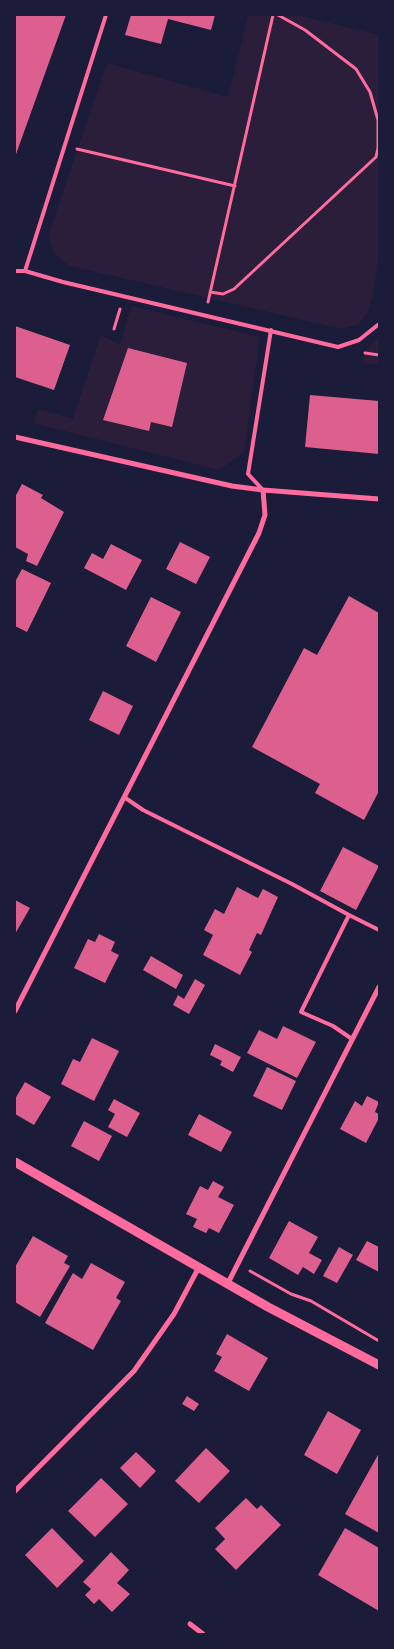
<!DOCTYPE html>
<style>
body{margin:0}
#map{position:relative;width:394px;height:1649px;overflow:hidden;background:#1b1b3a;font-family:"Sofia Sans Condensed",sans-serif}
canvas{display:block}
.frame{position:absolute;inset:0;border:16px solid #1b1b3a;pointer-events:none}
</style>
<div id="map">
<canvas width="394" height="1649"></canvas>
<div class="frame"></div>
</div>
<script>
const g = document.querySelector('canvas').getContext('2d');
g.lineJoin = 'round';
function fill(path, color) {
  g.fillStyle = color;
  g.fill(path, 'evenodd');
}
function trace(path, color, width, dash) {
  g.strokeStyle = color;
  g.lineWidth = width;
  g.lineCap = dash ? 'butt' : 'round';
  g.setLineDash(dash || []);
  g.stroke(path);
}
fill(new Path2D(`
 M248 15H298L379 35V250L373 295 368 312 359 324 342 329 70 266C56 257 51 251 49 233L107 63 228 97Z
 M131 306 260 337 244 452 219 470 33 423 38 409 73 419 101 335 120 345Z
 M379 337V365L363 363 364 352Z`), '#2a1e3b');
fill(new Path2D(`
 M15 15H66L15 157Z
 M131 15H215L211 30 168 19 161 44 125 35Z
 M15 326 70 345 54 390 15 377Z
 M128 348 187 363 172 427 151 422 149 431 103 420Z
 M310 395 379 401V454L305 447Z
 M22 484 43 495 41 498 64 512 37 566 26 561 28 554 15 547V497Z
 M180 542 210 557 196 584 166 569Z
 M111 544 142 560 126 590 84 568 92 553 103 559Z
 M22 569 51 583 27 632 15 626V582Z
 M349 596 379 613V791L364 820 315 793 320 784 252 747 304 648 317 655Z
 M151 597 181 612 156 662 126 646Z
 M103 691 133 706 119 735 89 720Z
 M343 847 379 866 356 910 320 891Z
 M237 887 258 898 263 889 278 897 261 935 257 933 249 950 252 952 240 975 203 955 213 935 204 930 215 909 224 914Z
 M15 900 30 908 15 934Z
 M99 934 115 942 111 951 119 955 105 983 74 968 88 939 95 942Z
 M151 956 183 975 176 989 143 970Z
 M195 979 205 985 189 1014 173 1005 178 995 184 999Z
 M283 1026 316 1042 297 1078 247 1053 259 1030 277 1039Z
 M92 1038 119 1051 94 1101 61 1084 73 1059 80 1062Z
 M215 1044 241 1057 233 1072 220 1065 222 1061 210 1055Z
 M267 1067 296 1081 282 1110 253 1096Z
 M25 1082 51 1097 34 1125 15 1114V1099Z
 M367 1096 379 1102 375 1112 379 1114V1118L366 1143 340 1129 355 1101 362 1106Z
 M114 1099 140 1113 127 1137 108 1127 115 1114 108 1110Z
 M199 1114 232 1132 221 1152 188 1135Z
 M84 1121 112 1136 99 1161 71 1146Z
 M213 1181 224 1187 218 1197 234 1205 219 1233 209 1228 206 1233 193 1227 197 1219 186 1214 200 1186 208 1190Z
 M289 1221 318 1237 309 1253 322 1260 314 1274 303 1267 298 1275 269 1258Z
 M33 1236 68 1256 64 1263 70 1266 40 1317 15 1302V1267Z
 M367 1241 379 1247V1272L356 1260Z
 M339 1247 353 1255 337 1283 323 1276Z
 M91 1263 125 1282 116 1298 121 1301 93 1350 45 1323 73 1273 82 1279Z
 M227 1334 268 1358 249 1391 214 1371 222 1357 216 1354Z
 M187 1396 199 1404 194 1411 182 1404Z
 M328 1411 361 1430 337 1474 304 1455Z
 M206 1448 230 1471 199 1503 175 1481Z
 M136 1452 156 1471 140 1488 120 1468Z
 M379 1453V1533L345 1514Z
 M101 1478 128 1504 95 1537 68 1511Z
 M246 1498 257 1509 261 1505 281 1525 236 1570 215 1549 225 1539 215 1528Z
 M52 1528 84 1561 57 1588 25 1555Z
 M345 1528 379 1548V1611L318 1575Z
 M111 1552 129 1570 117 1583 130 1594 112 1612 99 1599 94 1604 85 1595 91 1589 83 1582Z`), '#dd5f8e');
trace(new Path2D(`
 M77 149 235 186
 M210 292 223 294 234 289 376 157 378 148V120L370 92 356 69 305 30 278 15
 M208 302 273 15
 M114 329 120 309
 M365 353 379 355
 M250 1271 291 1294 311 1301 379 1341`), '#ff6b9d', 3);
trace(new Path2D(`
 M15 271H25L63 282 338 347 359 340 379 324
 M25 271 106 15
 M263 490 248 474 271 330
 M124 797 143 810 292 884 349 915 301 1012 333 1026 352 1039
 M349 915 379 930`), '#ff6b9d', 4);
trace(new Path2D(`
 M15 437 232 486 263 490 379 499
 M15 1011 259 533 265 515 263 490
 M228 1283 379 987
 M15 1491 134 1371 174 1314 199 1267
 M190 1624 203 1634`), '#ff6b9d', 5);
trace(new Path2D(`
 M15 1162 268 1307 379 1365`), '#ff6b9d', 9);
</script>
